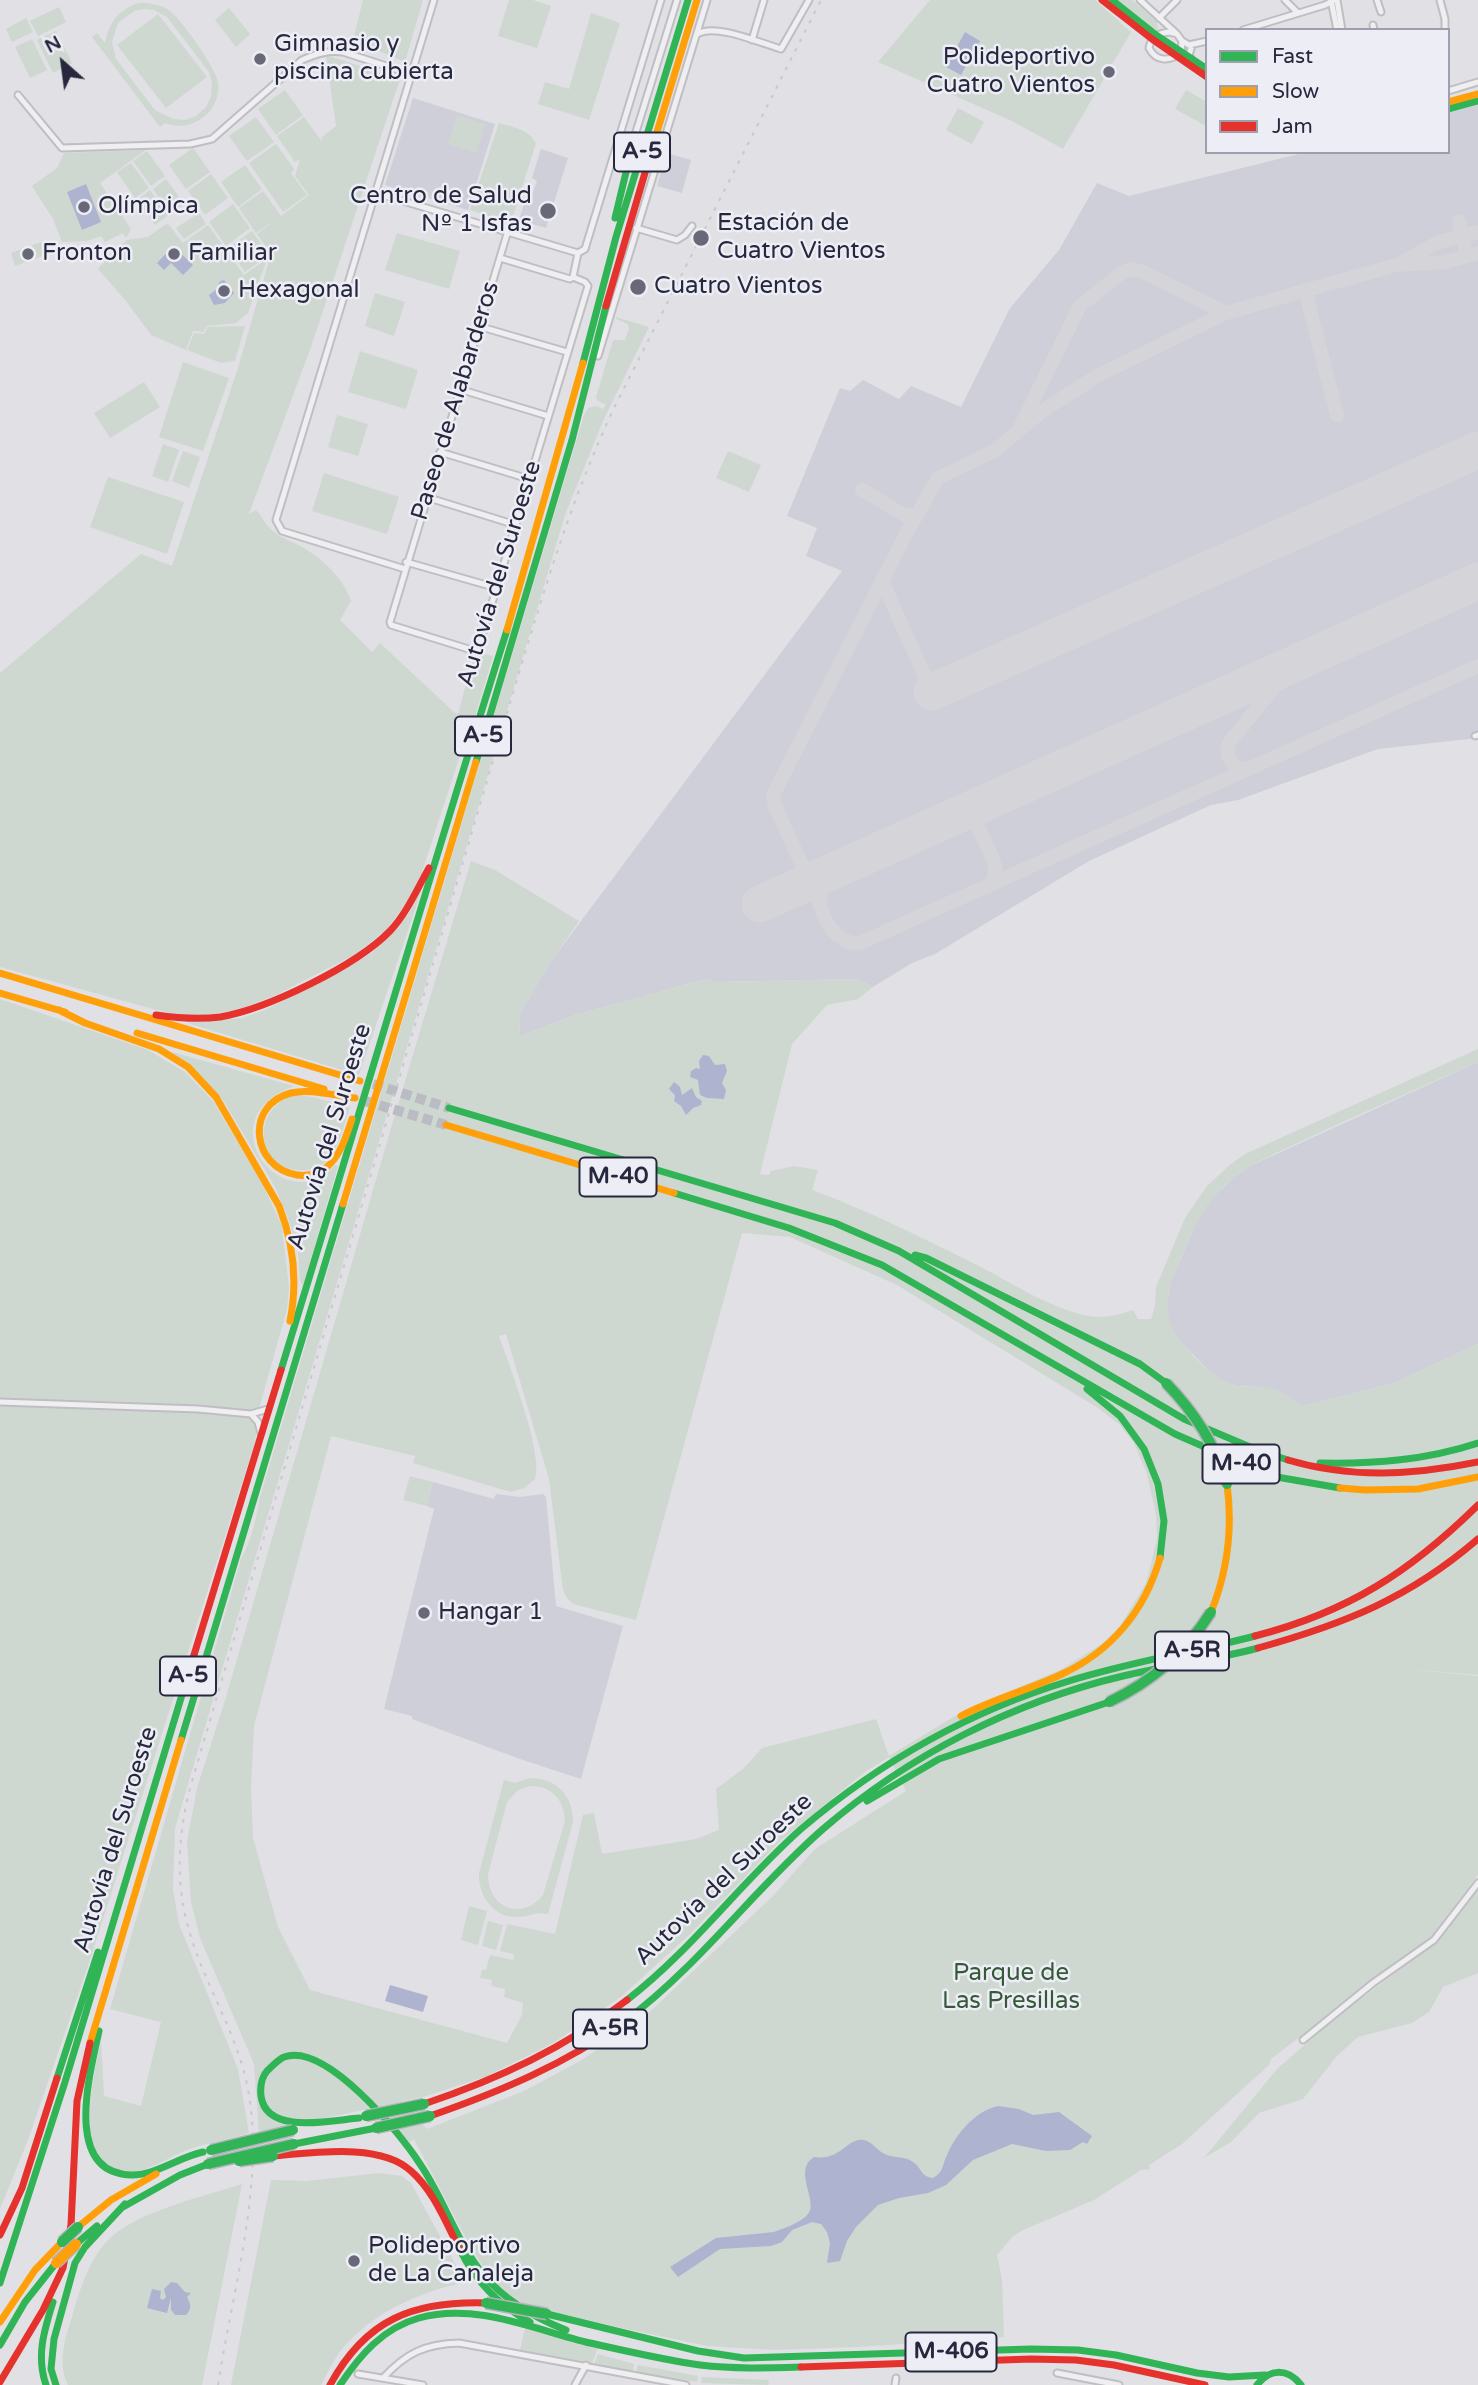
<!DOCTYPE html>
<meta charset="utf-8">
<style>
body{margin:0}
#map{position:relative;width:1478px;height:2385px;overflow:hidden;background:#e0e0e5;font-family:"Varela Round",sans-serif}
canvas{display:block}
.legend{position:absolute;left:1205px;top:28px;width:245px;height:126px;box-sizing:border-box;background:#edeef5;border:2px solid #9e9fac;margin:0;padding:9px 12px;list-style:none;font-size:21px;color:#27283e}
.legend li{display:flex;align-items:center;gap:14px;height:35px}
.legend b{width:35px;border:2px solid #9e9fac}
.north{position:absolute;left:28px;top:28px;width:70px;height:70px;-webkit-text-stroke:5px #edeef5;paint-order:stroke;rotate:332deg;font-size:19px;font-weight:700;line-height:28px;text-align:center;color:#27283e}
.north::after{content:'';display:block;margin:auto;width:24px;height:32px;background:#27283e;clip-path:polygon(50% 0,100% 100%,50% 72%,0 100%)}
</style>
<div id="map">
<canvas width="1478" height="2385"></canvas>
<ul class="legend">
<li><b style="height:9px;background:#30b455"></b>Fast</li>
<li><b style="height:9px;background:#ff9f0a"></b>Slow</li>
<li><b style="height:9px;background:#e5322d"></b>Jam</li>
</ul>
<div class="north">N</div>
</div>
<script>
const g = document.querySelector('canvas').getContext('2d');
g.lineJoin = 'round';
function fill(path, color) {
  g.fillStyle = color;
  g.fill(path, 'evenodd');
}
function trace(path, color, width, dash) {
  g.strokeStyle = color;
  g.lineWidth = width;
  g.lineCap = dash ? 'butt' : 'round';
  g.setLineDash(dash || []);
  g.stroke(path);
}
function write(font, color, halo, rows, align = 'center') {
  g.font = font + ' "Varela Round",sans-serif';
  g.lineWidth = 5;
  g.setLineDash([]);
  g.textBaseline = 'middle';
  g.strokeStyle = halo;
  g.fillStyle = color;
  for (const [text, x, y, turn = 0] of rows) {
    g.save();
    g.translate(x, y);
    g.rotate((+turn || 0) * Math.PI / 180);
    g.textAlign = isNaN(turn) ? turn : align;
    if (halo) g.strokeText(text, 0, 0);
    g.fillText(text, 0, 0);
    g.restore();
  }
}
fill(new Path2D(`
 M413 98 495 124 468 210 385 185Z
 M1478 105V738L1378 749 1238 800 1211 805 1089 861 935 954 912 963 873 987 858 979 716 982 706 979 575 1015 520 1036 519 1015 552 960 842 571 806 556 817 528 787 516 840 388 850 391 863 380 899 399 911 386 961 407 1010 308 1059 250 1097 183 1129 196 1307 152H1448V113Z
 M541 149 568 158 546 228 519 220 528 192H533L537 181 532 178Z
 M667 153 691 160 682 193 657 186Z
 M1478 1062V1344L1394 1383 1303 1406 1281 1392 1265 1387 1237 1386 1222 1381 1211 1373 1181 1342 1171 1328 1166 1314 1170 1283 1199 1217 1210 1200 1234 1177 1250 1166Z
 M433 1482 494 1499 496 1494 520 1497 543 1494 546 1497 556 1606 623 1626 581 1779 520 1759 412 1719V1716L384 1709 434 1509 427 1506Z`), '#cecfd8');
fill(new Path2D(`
 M363 0H423L405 62 353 40Z
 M509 0H533L551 6 537 48 498 36Z
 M930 0H1095L1131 32 1063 149 1012 121 878 62Z
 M1116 0H1132L1157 21 1158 29 1154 31Z
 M139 3C150 3 161 4 170 11 181 19 217 70 218 82 222 111 192 134 165 123L160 127 92 37 97 33 105 43C109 22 118 10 139 3ZM144 9 154 10 167 17 209 72 212 84 211 96 206 107 196 116 185 120 173 119 155 110 116 59 112 42 118 23 134 11Z
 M59 7 66 22 38 36 30 21Z
 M229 8 250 34 236 47 215 20Z
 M591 13 620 23 589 120 538 104 545 82 569 89Z
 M158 14 207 77 166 108 117 45Z
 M26 18 33 32 12 42 6 29Z
 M56 31 72 63 53 73 37 40Z
 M32 39 47 70 30 78 15 47Z
 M326 55 400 79 312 344 249 514 256 510C263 517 265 525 273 531 281 538 289 540 298 545 319 555 344 578 351 601L340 620 372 652 380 643 455 713 458 714 475 651 493 656 473 723 466 737 421 875 405 905 386 930 356 954 274 996 237 1010 200 1016 164 1012 0 967V673L141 554 172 566 237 371 271 254 257 234 276 219 256 233 239 208 263 191 281 216 309 195 295 176 300 159 295 162 277 136 304 117 323 143 321 138 336 126Z
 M285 90 303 115 276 135 258 109Z
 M1186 90 1207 102V120L1204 125 1175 109Z
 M958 108 984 122 972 144 946 130Z
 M457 115 485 124 477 153 448 144Z
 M256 117 274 142 247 161 229 136Z
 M499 123C513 127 528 129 536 143L511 223 470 210Z
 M276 144 294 169 291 173 307 195 283 212 249 163Z
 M193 148 210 172 186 189 169 165Z
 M146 150 100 183 131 229 126 238 123 233 105 242 101 236 87 241 62 242 53 219 32 186 57 168 64 153Z
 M147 151 165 176 151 186 133 161Z
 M131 163 149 188 135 198 117 172Z
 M245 165 262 189 238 207 221 182Z
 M211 174 228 198 205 215 188 191Z
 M166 179 184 204 171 214 153 189Z
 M150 190 168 215 155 225 137 200Z
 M233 204 250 228 226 246 209 222Z
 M199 213 206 224 184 239 176 228Z
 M166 224 169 225 183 243 208 225 244 275 267 259 248 313 236 323 207 326 203 332 193 331 186 350 151 335 126 301 98 269 109 256 127 240 148 237Z
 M252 231 269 255 245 272 228 248Z
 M397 233 460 251 449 289 385 270Z
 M41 242 46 255 15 266 11 253Z
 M375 293 405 302 394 336 365 326Z
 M616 317 649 327 603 421 565 515 175 1828 173 1889 179 1924 238 2069 249 2133C229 2139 207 2143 187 2150 171 2156 155 2168 137 2171 68 2179 93 2078 101 2041L104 2096 141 2106 161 2022 110 2009 241 1559C252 1539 256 1519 260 1497L584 415 588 408 596 406 603 409 606 405 597 400 596 397 613 340H625L629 328 628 324 616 319Z
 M245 326 235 361 221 363 187 350 194 333 204 334 208 327Z
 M360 351 418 370 406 409 348 392Z
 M183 362 229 378 203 451 159 437Z
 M144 382 160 407 110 438 94 413Z
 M337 415 368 424 358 456 328 447Z
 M163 444 179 450 168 482 152 476Z
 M183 451 200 457 189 488 172 481Z
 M728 451 761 465 749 492 716 478Z
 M324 473 399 497 387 534 312 511Z
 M108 477 184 502 167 554 90 527Z
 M471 861 495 870 579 921 552 960 519 1015 520 1036 575 1015 706 979 716 982 858 979 873 987 858 999 827 1005 792 1044 760 1174 769 1175 771 1171 794 1166 818 1170 812 1190C867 1210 920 1237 973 1263 1009 1281 1042 1304 1080 1314 1099 1320 1115 1316 1133 1310L1138 1319H1151L1155 1306 1156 1287 1185 1218 1207 1186 1231 1164 1245 1154 1478 1049V1062C1421 1087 1364 1112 1308 1138 1278 1153 1245 1164 1221 1189 1201 1209 1191 1236 1179 1262 1167 1290 1160 1315 1181 1341 1194 1358 1213 1378 1233 1385 1243 1388 1255 1386 1265 1387 1280 1389 1291 1398 1303 1406L1394 1383 1478 1344V1675L1406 1669 1478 1676V1875L1431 1937 1271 2059 1269 2065 1182 2144 1149 2165 1150 2169 1141 2170 1094 2200 1023 2230 1013 2236 997 2255 1002 2280 1004 2337 858 2347 774 2350 707 2346 622 2328 520 2304 489 2277 462 2231 414 2139 410 2142 377 2107 259 2132 254 2064 200 1938 191 1902 187 1842 197 1788 226 1697 391 1128ZM742 1233 790 1237 897 1285 1098 1408 1119 1424 1134 1443 1147 1474 1156 1515 1157 1539 1146 1583 1120 1626 1103 1643 1062 1669 965 1710 889 1756 876 1719 762 1748 743 1769 716 1789 719 1830 696 1839 602 1854 594 1813 583 1815 555 1934 507 1924 500 1951 514 1954 513 1960 490 1955 486 1970H482L480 1978 492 1980 491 1986 505 1989 504 1997 523 2003 522 2015 507 2043 310 1990 278 1927 253 1838 251 1788 254 1726 331 1436 415 1456 413 1463 511 1492 524 1488 535 1479C544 1454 509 1365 499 1336L506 1334 549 1479 563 1590 567 1598 573 1604 636 1620ZM889 1757 906 1791 815 1849 773 1896 640 2021 580 2061 524 2091 427 2129 402 2101 423 2097 485 2077 555 2042 622 1996 690 1934 781 1840 865 1772Z
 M424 883 359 1075 187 1023 242 1018 265 1010 319 983 372 953 409 913Z
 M0 999 148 1050 185 1072 213 1101 263 1185 282 1226 289 1288 287 1309 260 1405 255 1442 89 1963 28 2140 0 2209Z
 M172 1052 294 1086C215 1114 265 1199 318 1179 324 1176 330 1169 335 1165L338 1166 303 1286 300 1281 298 1249 288 1218 275 1187 223 1100Z
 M296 1095 312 1097 350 1107C345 1121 339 1147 330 1158 325 1165 314 1169 306 1170 255 1176 248 1107 296 1095Z
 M410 1476 433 1482 427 1506 403 1500Z
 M529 1778C556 1778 573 1795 573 1822L548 1914C534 1911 528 1918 514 1917 492 1916 478 1894 479 1873L504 1780 515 1783ZM531 1786C552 1786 564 1800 565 1821L543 1895C521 1922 488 1908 488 1874L507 1802 518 1790Z
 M1478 1890V1973L1443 1987 1429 2012 1412 2023 1358 2037 1337 2056 1303 2099 1259 2113 1231 2142 1204 2158 1277 2069 1338 2016 1437 1942Z
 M469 1906 487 1911 478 1945 461 1940Z
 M488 1921 503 1925 496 1950 482 1946Z
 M379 2173 402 2176 411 2183 465 2282C418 2293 375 2311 343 2348 334 2358 328 2373 321 2385H231L271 2180 306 2181Z
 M242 2184 202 2385H68C57 2363 65 2339 72 2317 79 2292 89 2259 108 2240 135 2212 205 2196 242 2184Z
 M525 2328 598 2348 592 2363 520 2350Z
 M598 2354 634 2364 633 2371 594 2364Z
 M638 2365 698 2376 697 2382 636 2372Z
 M702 2377 769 2380 768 2385 701 2383Z`), '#ced8d1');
fill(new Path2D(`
 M965 32 980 41 961 75 946 67Z
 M86 184 101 222 82 230 67 192Z
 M173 246 193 265 183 275 171 263 164 270 157 263Z
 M224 280 234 293 225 303 214 305 209 295 218 288 219 282Z
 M703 1055 709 1056 715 1065 725 1064 727 1071 722 1083 726 1090 724 1099 707 1098 700 1095 698 1080 690 1077 691 1071 696 1068 700 1069 699 1061Z
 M674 1082 680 1087 682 1095 692 1088 696 1097 702 1101 701 1105 693 1108 686 1115 681 1106 674 1101 675 1095 669 1089Z
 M390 1985 428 1996 423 2012 385 2001Z
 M998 2106 1019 2109 1033 2115 1059 2112 1092 2136 1087 2144 1083 2142 1070 2150 1046 2151 1012 2144 973 2160 946 2185 928 2193 899 2198 878 2205 856 2227 847 2241 840 2261 827 2263 830 2243 827 2232 821 2224 812 2222 792 2230 782 2242 771 2246 720 2249 678 2277 670 2267 716 2238 774 2232C784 2228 801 2223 808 2214 819 2202 792 2170 814 2157 842 2161 847 2137 864 2140 873 2142 878 2152 887 2155 895 2158 905 2156 913 2162 922 2168 921 2177 933 2178 944 2172 942 2165 947 2155 956 2134 975 2111 998 2106Z
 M171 2282 177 2283 185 2292 191 2293 187 2297C191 2304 192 2309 186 2315H175L171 2310V2298L167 2313 147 2308 152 2289 161 2291 160 2298 163 2300 166 2297 164 2289Z`), '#aeb3d0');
trace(new Path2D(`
 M1459 221 1467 256
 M1402 262 1439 242 1478 232
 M1305 290 1337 415
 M1020 427 1080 306 1123 272 1132 269 1143 272 1226 313
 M862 490C878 497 892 511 909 516L918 513
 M882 581 932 692
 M1450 593 1478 590
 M1248 769C1232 769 1225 758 1229 743L1275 686 1312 656
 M834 871C827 877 821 884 820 894 817 914 837 946 860 943L1478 666
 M988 887C1008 868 981 843 977 822L982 807 989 801
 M820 904 775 806 773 795 907 532 938 478 996 450 1041 412 1097 376 1226 313 1396 265 1445 262 1478 253`), '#d4d4d9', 14);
trace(new Path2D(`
 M932 692 1478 450
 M760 904 1478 581`), '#d4d4d9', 37);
trace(new Path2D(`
 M373 1084 449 1108
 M365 1101 446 1125`), '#bbbbc4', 10, [10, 5]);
const street = new Path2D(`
 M1140 0 1176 33
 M1285 0 1298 13
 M1331 0 1337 30
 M1337 0 1342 30
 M1377 0 1381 12
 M1440 0 1445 19V30
 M1159 18 1177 0
 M1373 25 1374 30
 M1243 30 1325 5 1334 0
 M1170 32 1177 34 1182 41 1181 52C1170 62 1156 62 1149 48 1151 36 1159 33 1170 32Z
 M697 34C716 23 760 43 781 49L809 0
 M752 40 764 0
 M1182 41 1189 45 1207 41
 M1191 49 1189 54 1191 59
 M1448 91 1478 82
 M18 95 62 148 190 144 212 139 302 60C316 54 327 50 343 52L411 74
 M635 135 677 0
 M376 193 578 253
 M636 228 677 240 685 235 692 226
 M507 234 390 622 391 625 475 651 478 649 588 286 585 282 573 277
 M578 253 585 249 661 0
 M500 258 570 279 573 277 578 253
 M478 326 567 352
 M598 356 707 0
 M459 389 548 416
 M440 452 529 479
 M426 497 516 525
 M406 562 497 588
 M405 569 282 531 276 520 434 0
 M1475 736 1478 735
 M0 1402 198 1409 251 1414 268 1409
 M251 1414 258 1422 261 1433
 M1303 2040 1373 1983 1434 1940 1478 1883
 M1057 2373 1119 2385
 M358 2374 423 2385
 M383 2378C406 2353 425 2344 459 2343L686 2385
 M575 2385 586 2365
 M895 2385 896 2378`);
trace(street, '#bebec3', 9);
trace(street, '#efeff2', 5);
trace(new Path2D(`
 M1112 0 1156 35 1207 69
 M1448 109 1478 101
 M615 218 635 135
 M583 363 616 237 688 0
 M476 762 572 440 606 306
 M449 1108 835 1223 899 1251 1184 1419 1257 1450 1288 1460
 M674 1193 789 1228 882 1265 1175 1434 1271 1476 1340 1488
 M915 1255 926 1258 1140 1364 1166 1383
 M281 1370C357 1123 429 876 507 630
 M1087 1389 1120 1416 1144 1449 1158 1484 1164 1521 1160 1558
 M1320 1463C1375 1464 1426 1460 1478 1443
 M181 1740 343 1204
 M867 1801 939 1759 1109 1702
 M627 2000C692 1950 740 1883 801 1829 880 1762 970 1711 1069 1681 1130 1662 1193 1652 1255 1636
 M625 2021C699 1966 754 1889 823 1829 909 1755 1013 1702 1123 1676 1168 1665 1214 1660 1258 1648
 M99 2031C90 2073 62 2174 132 2175 156 2175 179 2157 203 2152
 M57 2078 98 1952
 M359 2118C333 2120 266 2136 261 2096 260 2087 262 2077 267 2071 271 2067 279 2059 284 2057 326 2042 400 2133 420 2164 444 2199 456 2241 483 2274 505 2301 535 2318 566 2330
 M294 2144 376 2128
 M123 2207 180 2175 208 2164
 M76 2244 97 2226
 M460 2250C476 2282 498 2305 530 2322
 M0 2283 65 2082 194 1655
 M547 2314 698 2351 744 2358 1031 2349 1078 2350 1116 2355 1197 2373 1229 2377 1265 2375
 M0 2345 25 2302 56 2263
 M46 2385C36 2356 44 2331 53 2302
 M56 2385 51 2369 54 2339 75 2263 85 2247 125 2204
 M340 2385C360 2355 383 2328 419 2318 476 2302 535 2330 590 2343 626 2351 664 2360 700 2365 733 2369 767 2368 801 2367
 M1257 2385C1270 2368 1288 2368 1301 2385`), '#30b455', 7);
trace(new Path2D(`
 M1448 102 1478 94
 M654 142 697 0
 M507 630 583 363
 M0 973 360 1081
 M0 993 65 1012
 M59 1010 85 1023 159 1049 188 1067 216 1097 279 1206C294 1244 298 1281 290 1321
 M137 1033 324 1089
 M352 1119C347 1134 342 1151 331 1163 323 1172 310 1177 297 1175 252 1168 244 1105 291 1093 311 1088 335 1096 355 1098
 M446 1125 674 1193
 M343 1204 476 762
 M1340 1488 1365 1490 1418 1489 1478 1477
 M1211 1612C1228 1570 1233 1529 1227 1484
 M961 1716C993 1699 1029 1690 1062 1674 1112 1651 1145 1610 1160 1558
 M90 2043 181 1740
 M78 2227 111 2200 156 2174
 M0 2322 35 2270 62 2242`), '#ff9f0a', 7);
trace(new Path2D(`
 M1102 0 1152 39 1207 77
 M606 306 654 142
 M156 1015C177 1018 198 1020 220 1017 267 1009 356 966 390 931 407 913 417 889 429 868
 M1288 1460C1351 1479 1414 1475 1478 1462
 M1255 1636C1348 1612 1410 1572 1478 1505
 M1258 1648C1344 1624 1410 1598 1478 1539
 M194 1655 281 1370
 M424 2104C498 2079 565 2048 627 2000
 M430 2116C499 2092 566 2064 625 2021
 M273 2156C312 2153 380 2142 411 2171 434 2191 446 2223 460 2250
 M0 2235 22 2188 57 2078
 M801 2367 1031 2359 1076 2360 1114 2365 1205 2385
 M0 2382 43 2310 63 2268 71 2225 77 2101 90 2043
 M330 2385C366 2319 413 2301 486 2303`), '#e5322d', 7);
trace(new Path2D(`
 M218 2385C232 2293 264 2187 249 2095 240 2039 209 1993 192 1940 175 1889 177 1840 190 1788L515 686C544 590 573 494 616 404L821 0`), '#c9c9cd', 2, [3.5, 7]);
const fastBridge = new Path2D(`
 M1166 1383C1195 1413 1215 1444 1227 1484
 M1109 1702C1153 1681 1185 1653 1211 1612
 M366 2116 424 2104
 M376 2128 430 2116
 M211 2150 293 2130
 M239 2161 273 2156
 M208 2164 294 2144
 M62 2242 78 2227
 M486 2303 547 2314`);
const slowBridge = new Path2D(`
 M56 2263 76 2244`);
trace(fastBridge, '#b2b3ba', 13, []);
trace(slowBridge, '#b2b3ba', 13, []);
trace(fastBridge, '#30b455', 10);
trace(slowBridge, '#ff9f0a', 10);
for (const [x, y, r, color] of [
 [260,59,7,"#686878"],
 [1109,72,7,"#686878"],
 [84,207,7,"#686878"],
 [548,211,9,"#686878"],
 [701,238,9,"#686878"],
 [28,254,7,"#686878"],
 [174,254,7,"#686878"],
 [638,287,9,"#686878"],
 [224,291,7,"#686878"],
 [424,1613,7,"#686878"],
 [354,2261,7,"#686878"]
]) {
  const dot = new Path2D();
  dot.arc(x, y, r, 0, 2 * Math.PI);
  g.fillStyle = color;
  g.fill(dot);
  trace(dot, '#edeef5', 2.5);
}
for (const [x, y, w] of [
 [642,152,56],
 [483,736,56],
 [618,1177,77],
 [1241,1464,77],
 [1192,1651,74],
 [188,1676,56],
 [610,2029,74],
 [951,2352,91]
]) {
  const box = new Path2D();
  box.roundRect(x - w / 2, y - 19.5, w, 39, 5);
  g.fillStyle = '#edeef5';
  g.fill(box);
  trace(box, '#27283e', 2);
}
write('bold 23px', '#27283e', null, [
 ["A-5",642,152],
 ["A-5",483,736],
 ["M-40",618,1177],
 ["M-40",1241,1464],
 ["A-5R",1192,1651],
 ["A-5",188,1676],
 ["A-5R",610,2029],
 ["M-406",951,2352]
]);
write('24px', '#27283e', '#edeef5', [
 ["Gimnasio y",274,45],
 ["piscina cubierta",274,73],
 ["Polideportivo",1095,58,"right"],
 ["Cuatro Vientos",1095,86,"right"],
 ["Centro de Salud",532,197,"right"],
 ["Nº 1 Isfas",532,225,"right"],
 ["Olímpica",98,207],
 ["Estación de",717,224],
 ["Cuatro Vientos",717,252],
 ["Fronton",42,254],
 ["Familiar",188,254],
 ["Cuatro Vientos",654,287],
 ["Hexagonal",238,291],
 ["Hangar 1",438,1613],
 ["Polideportivo",368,2247],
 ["de La Canaleja",368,2275]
], 'left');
write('24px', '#27283e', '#edeef5', [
 ["Paseo de Alabarderos",456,401,-73],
 ["Autovía del Suroeste",500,574,-73],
 ["Autovía del Suroeste",330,1137,-73],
 ["Autovía del Suroeste",116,1840,-73],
 ["Autovía del Suroeste",724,1880,-44]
]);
write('24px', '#355939', '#edeef5', [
 ["Parque de",1011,1974],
 ["Las Presillas",1011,2002]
]);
</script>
